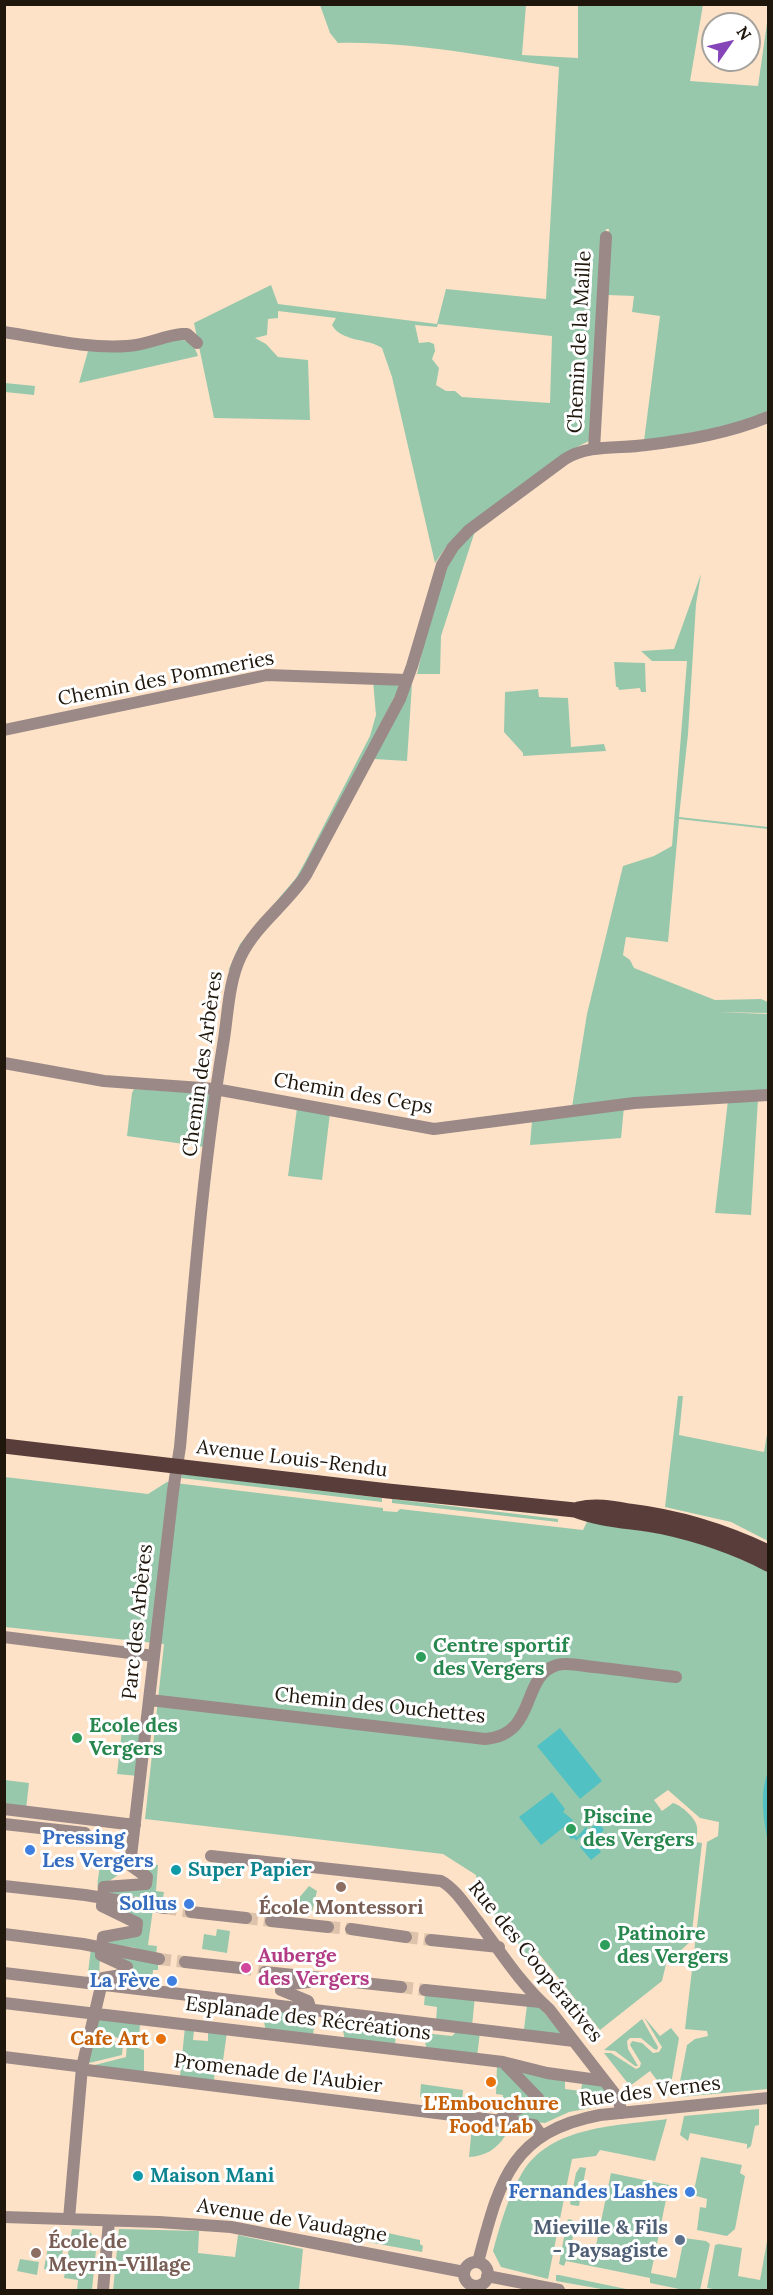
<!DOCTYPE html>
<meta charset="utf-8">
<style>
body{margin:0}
#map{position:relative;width:773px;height:2295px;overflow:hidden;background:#fee2c7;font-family:Lora,serif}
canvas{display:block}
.frame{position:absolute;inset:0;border:6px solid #1f160c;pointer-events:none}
.north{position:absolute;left:701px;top:12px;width:60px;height:60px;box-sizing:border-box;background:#fff;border:2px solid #a5a29e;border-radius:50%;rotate:56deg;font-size:16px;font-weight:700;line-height:24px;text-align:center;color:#1f160c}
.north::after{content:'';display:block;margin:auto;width:21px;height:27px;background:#8644b9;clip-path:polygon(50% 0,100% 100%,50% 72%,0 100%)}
</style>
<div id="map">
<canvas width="773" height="2295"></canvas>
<div class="frame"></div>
<div class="north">N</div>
</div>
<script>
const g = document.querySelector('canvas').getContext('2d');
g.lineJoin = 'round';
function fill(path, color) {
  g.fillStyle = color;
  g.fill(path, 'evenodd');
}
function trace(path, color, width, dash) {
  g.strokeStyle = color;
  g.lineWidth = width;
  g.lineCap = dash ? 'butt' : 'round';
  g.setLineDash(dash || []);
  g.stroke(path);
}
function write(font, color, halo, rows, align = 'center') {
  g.font = font + ' Lora,serif';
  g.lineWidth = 6;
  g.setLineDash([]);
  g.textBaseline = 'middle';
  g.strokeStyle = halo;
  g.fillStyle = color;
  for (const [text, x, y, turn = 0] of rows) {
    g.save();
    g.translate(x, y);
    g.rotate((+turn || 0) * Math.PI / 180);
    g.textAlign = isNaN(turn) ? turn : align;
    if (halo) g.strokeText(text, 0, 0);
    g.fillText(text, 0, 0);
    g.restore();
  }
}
fill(new Path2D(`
 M320 5H526L522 55 578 58V5H703L690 81 758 86 768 16V412L735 425 644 441 660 316 632 312 634 296 608 295 609 229H606L591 440 575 448 463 530 446 547 435 563 392 377 382 348C367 338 341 342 332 325L336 318 278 311V318L268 319 267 335 255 338 266 344 278 357 308 360 310 420 214 418 194 323 271 285 278 304 437 324 446 289 546 299 559 67C487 57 412 41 338 43L330 33ZM438 324 552 336 550 403 462 397 455 391H446L436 385 439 368 432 359 435 351 434 344 429 342 419 343 415 325 437 327Z
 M173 339C187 340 193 341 198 356L79 383 88 351Z
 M5 383 35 386 34 395 5 392Z
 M475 531 441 636 440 674H417L426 635 447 568 453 554Z
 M701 574 696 604 688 734 679 817 768 827V829L679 819 668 942 626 937 623 955 630 960 634 968 715 1000 761 999 768 1002V1013L716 1012 768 1014V1091L572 1107 587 1014 623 866 654 856 672 846 687 661H652L641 651 674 649Z
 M614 662 645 663 646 692H641L640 688 619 690 618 687H616Z
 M373 681 398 685 399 688 308 866 228 971 240 944 296 878 305 862 370 736 376 715Z
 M412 684 407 761 374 759Z
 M538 689 539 697 568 698 571 747 604 744 606 751 523 756V753L504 732 505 692Z
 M134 1089 210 1094 205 1147 127 1136 132 1093Z
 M758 1099 751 1215 715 1213 728 1100Z
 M624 1107 621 1138 530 1145 532 1121Z
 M297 1108 330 1113 322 1180 288 1176Z
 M678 1396H683L679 1435 764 1452 768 1428V1541L731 1522 665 1507Z
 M182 1474 382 1498V1502L181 1478Z
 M5 1477 148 1494 167 1482 383 1508V1511L397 1512 400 1509 583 1530 587 1522 664 1534 713 1547 768 1571V2089L680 2097 678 2092 687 2045 695 2039 708 2036 707 2031 685 2029 707 1842 718 1836 719 1822 700 1818 668 1790 654 1800 662 1811 673 1803C681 1805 696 1818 697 1827 698 1832 696 1837 696 1842L702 1843 691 1941 666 1964 662 1981 600 2030 536 1950 528 1956 479 1895 476 1875 443 1854 145 1819 164 1644 5 1627Z
 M392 1499 558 1519V1522L392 1503Z
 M123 1721 144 1724 138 1776 117 1774Z
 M5 1780 29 1783 26 1809 5 1807Z
 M98 1857 128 1861C126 1873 107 1881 98 1890 96 1879 102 1869 98 1857Z
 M132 1861 158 1865 156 1891 164 1892 162 1904 142 1897 105 1895 106 1889 148 1886Z
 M309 1886 317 1891 312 1912C306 1914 296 1911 293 1905Z
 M105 1901 153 1909 148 1945 157 1946 156 1955 132 1947 104 1945 105 1938 137 1934Z
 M217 1929 230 1931 227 1953 202 1949 204 1934 216 1936Z
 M91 1948 100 1950 99 1982 87 1981Z
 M104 1951 158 1961V1970H153L152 1986 104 1983 128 1977Z
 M425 1994 475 1996 472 2026 436 2022 437 2007 424 2005Z
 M537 2004 564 2037 524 2029 527 2005Z
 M261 2006 316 2013 313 2035 266 2032Z
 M340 2015 384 2021 390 2029 396 2030 395 2047 345 2041Z
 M96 2017 140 2025 138 2048 144 2050V2076L87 2067 126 2057 127 2043 94 2026Z
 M644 2017 660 2036 671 2028 679 2038 669 2096 650 2071 630 2086 604 2053H611L636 2069 640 2067 641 2063 630 2045 632 2041 642 2043 653 2053 659 2052 662 2047 660 2044Z
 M642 2019 658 2047 657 2050 654 2049 641 2038H630L627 2041 628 2049 638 2066H635L615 2051 604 2050Z
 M185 2027 194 2031 193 2040 208 2041V2033L213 2031 227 2032 222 2068H215L214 2080 180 2076Z
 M93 2030 123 2045 122 2055 85 2064Z
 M458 2030 480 2032 477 2057 427 2051 423 2033 452 2036Z
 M497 2064 565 2081V2089L581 2091 582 2084 586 2080 599 2082 613 2100 607 2105 569 2112 545 2123 503 2119 501 2116 503 2095 496 2094Z
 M421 2084 463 2090 462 2102 420 2097Z
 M759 2109V2125L755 2126 751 2146 747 2149V2144L690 2133 688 2141 680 2135 684 2116Z
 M667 2119 655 2161 600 2150 596 2156 572 2159 548 2279 501 2267 493 2251C500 2225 508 2197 522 2173 551 2125 618 2126 667 2119Z
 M472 2126 500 2130 503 2131 505 2136C496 2150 485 2156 469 2157Z
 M701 2157 742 2165 740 2173 745 2176 735 2229 727 2236 697 2230 700 2207 706 2208 707 2199 693 2195Z
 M580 2167 586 2168 579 2206 571 2205 570 2203 576 2173Z
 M611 2173 669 2185 651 2273 676 2278 684 2238 706 2241 710 2244 700 2290H684L650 2283V2278L566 2261 564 2266 559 2264 567 2221 569 2219 572 2220 575 2226 569 2256 593 2260Z
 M72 2229 88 2230 97 2240 92 2290H77L78 2280 64 2278Z
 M119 2229 199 2231 198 2253 235 2257 238 2235 303 2249 299 2290H113Z
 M374 2230 420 2240V2244L423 2246 422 2252 368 2242 370 2234H373Z
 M768 2236V2290H719L707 2288 715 2245 719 2244 742 2248 738 2276 760 2280Z
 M49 2241 64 2244 59 2272 44 2269Z
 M20 2259 39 2262 37 2275 17 2271Z
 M556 2275H559L631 2290H607L556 2281Z`), '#97c8ac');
fill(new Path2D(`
 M560 1728 602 1781 580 1799 537 1746Z
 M768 1772V1843C764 1820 759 1794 768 1772Z
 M552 1792 565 1809 563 1812 573 1820 541 1845 519 1817Z
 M598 1822 604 1830 601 1833 610 1841 601 1848 597 1846 601 1852 591 1860 580 1847 586 1842V1840L584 1841 580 1837 576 1841 574 1838 571 1839 565 1831 567 1829 572 1835 574 1834 577 1837 586 1827 590 1832 591 1828Z`), '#51c1c3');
trace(new Path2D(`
 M165 1908 191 1912
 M246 1918 271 1921
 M328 1927 351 1929
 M406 1937 431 1940
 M159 1959 185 1962
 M240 1968 265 1972
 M322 1978 345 1981
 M401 1987 425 1990`), '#ddc3ab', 12, [12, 6]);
trace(new Path2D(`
 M4 332C44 338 86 349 127 346 146 345 163 336 182 334H187L197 343
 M594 449 606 237
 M4 730 267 675 407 680
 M4 1063 104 1081 215 1089 434 1129 634 1103 768 1095
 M4 1637 154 1656
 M150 1700 485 1739C538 1735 520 1676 557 1665 568 1662 583 1666 594 1667 621 1670 649 1674 676 1677
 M4 1809 135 1825
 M4 1824 85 1833
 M211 1856 441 1881C453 1887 464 1903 473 1915 497 1946 519 1983 549 2009L618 2098 622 2113
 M4 1886 85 1895 165 1908
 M191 1912 246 1918
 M271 1921 328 1927
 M351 1929 406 1937
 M4 1934 83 1944 159 1959
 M431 1940 499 1947
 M185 1962 240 1968
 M265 1972 322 1978
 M4 1973 574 2041
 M310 1976 309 1982 282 1985 281 1990 308 2001 311 2010
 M345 1981 401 1987
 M425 1990 540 2002
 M4 2003 503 2062 547 2073 605 2081
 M4 2057 77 2066 87 2070 534 2125 542 2136
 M498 2120 538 2098 504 2063
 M4 2217 159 2222 231 2227 464 2272
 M69 2219 82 2067 103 1978 127 1974V1967L101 1955 103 1937 136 1931 137 1923 102 1906 104 1887 146 1884 147 1877 130 1865 173 1491 180 1447C192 1313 201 1178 223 1045 228 1016 228 983 241 956 256 925 287 904 306 875L400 699 412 666 442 565 453 547 469 530 565 459C589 444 619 449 646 445 688 440 729 433 768 417
 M478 2262C499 2184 509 2132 600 2115L768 2098
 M464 2274a12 12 0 1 1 24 0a12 12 0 1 1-24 0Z
 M487 2276 559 2290
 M103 2290 109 2221`), '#9a8987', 12);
trace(new Path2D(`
 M4 1446 388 1491 575 1510C603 1521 634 1521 663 1527 700 1535 735 1547 768 1564
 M578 1509C596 1505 612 1508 629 1511 678 1517 724 1531 768 1552`), '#593d3a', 15);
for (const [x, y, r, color] of [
 [421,1657,6,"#2e9e5b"],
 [77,1738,6,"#2e9e5b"],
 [571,1829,6,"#2e9e5b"],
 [30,1850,6,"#3f7fe0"],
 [176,1870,6,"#0f9aa8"],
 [341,1887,6,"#8d6e63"],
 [189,1904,6,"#3f7fe0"],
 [605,1945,6,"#2e9e5b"],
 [246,1968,6,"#d1479c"],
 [172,1981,6,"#3f7fe0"],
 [161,2039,6,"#e8710a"],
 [491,2082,6,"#e8710a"],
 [138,2176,6,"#0f9aa8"],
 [690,2192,6,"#3f7fe0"],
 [680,2240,6,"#5c6f8a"],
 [36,2253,6,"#8d6e63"]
]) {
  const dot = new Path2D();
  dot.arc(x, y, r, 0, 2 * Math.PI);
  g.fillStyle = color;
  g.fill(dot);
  trace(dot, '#fff', 2);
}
write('20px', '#1f160c', '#fff', [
 ["Chemin de la Maille",580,342,-87],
 ["Chemin des Pommeries",166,679,-11],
 ["Chemin des Arbères",203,1064,-82],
 ["Chemin des Ceps",353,1094,10],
 ["Avenue Louis-Rendu",292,1459,7],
 ["Parc des Arbères",138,1622,-84],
 ["Chemin des Ouchettes",380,1706,6],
 ["Rue des Coopératives",535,1962,51],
 ["Esplanade des Récréations",308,2019,7],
 ["Promenade de l'Aubier",278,2074,7],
 ["Rue des Vernes",650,2092,-7],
 ["Avenue de Vaudagne",292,2221,9]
]);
write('bold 20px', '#27864d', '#fff', [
 ["Centre sportif",433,1646],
 ["des Vergers",433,1669],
 ["Ecole des",89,1726],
 ["Vergers",89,1749],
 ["Piscine",583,1817],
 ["des Vergers",583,1840],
 ["Patinoire",617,1934],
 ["des Vergers",617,1957]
], 'left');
write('bold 20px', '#366cbe', '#fff', [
 ["Pressing",42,1838,"left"],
 ["Les Vergers",42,1861,"left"],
 ["Sollus",177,1904],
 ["La Fève",160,1981],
 ["Fernandes Lashes",678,2192]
], 'right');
write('bold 20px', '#0d838f', '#fff', [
 ["Super Papier",188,1870],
 ["Maison Mani",150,2176]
], 'left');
write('bold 20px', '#785e54', '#fff', [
 ["École Montessori",341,1908],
 ["École de",48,2242,"left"],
 ["Meyrin-Village",48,2265,"left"]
]);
write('bold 20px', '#b23c85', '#fff', [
 ["Auberge",258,1956],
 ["des Vergers",258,1979]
], 'left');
write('bold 20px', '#c56008', '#fff', [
 ["Cafe Art",149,2039],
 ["L'Embouchure",491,2104,"center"],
 ["Food Lab",491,2127,"center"]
], 'right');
write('bold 20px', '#4e5e75', '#fff', [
 ["Mieville & Fils",668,2228],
 ["- Paysagiste",668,2251]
], 'right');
</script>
